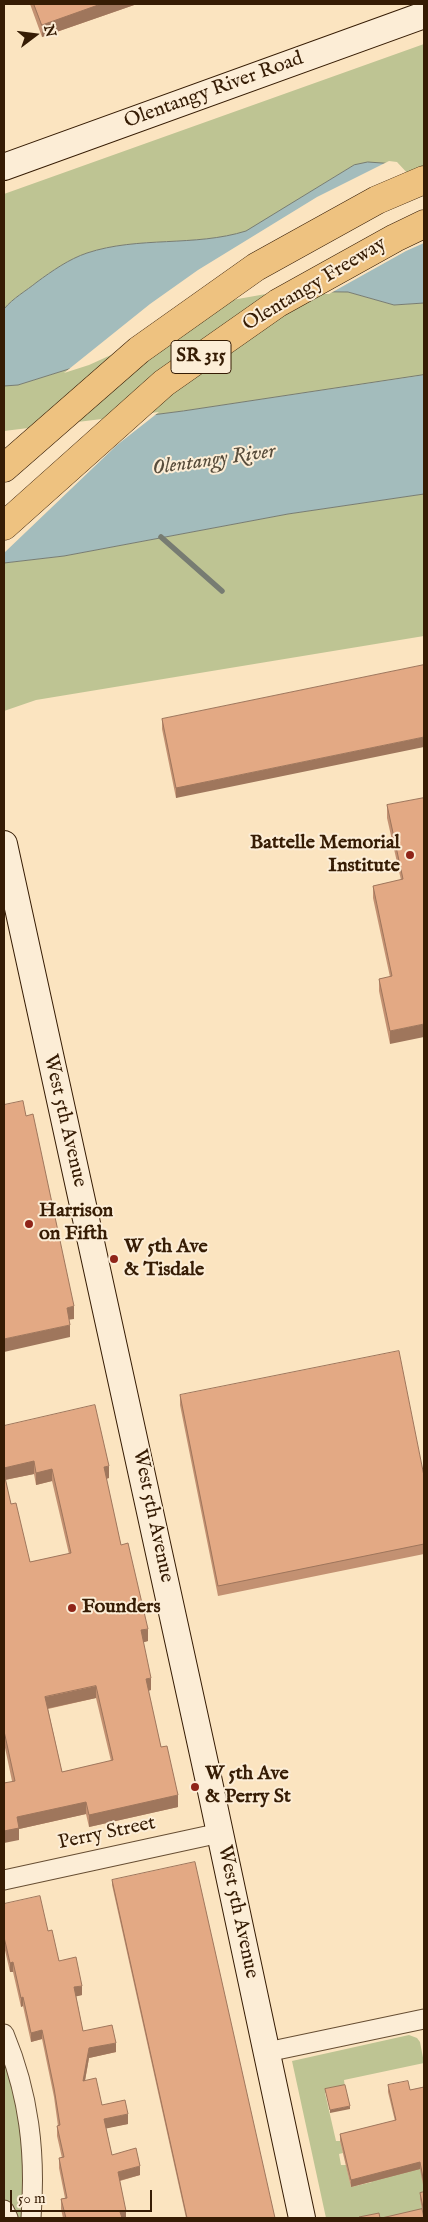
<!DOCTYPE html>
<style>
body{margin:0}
#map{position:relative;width:428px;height:2222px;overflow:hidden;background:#fbe4c0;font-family:"IM FELL English",serif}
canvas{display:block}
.frame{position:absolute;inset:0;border:5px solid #361c04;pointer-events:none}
.north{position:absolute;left:10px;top:10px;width:50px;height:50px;-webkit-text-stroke:4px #fcedd6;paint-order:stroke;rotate:75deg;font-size:14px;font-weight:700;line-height:20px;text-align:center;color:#361c04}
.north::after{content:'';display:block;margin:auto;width:18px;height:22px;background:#361c04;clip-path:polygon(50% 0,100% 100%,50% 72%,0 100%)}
.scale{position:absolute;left:10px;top:2190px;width:142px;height:22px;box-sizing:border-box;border:2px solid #361c04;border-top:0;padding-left:6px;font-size:15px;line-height:18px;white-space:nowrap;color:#361c04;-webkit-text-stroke:4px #fcedd6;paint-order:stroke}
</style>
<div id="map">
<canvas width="428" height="2222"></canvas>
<div class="frame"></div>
<div class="north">N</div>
<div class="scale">50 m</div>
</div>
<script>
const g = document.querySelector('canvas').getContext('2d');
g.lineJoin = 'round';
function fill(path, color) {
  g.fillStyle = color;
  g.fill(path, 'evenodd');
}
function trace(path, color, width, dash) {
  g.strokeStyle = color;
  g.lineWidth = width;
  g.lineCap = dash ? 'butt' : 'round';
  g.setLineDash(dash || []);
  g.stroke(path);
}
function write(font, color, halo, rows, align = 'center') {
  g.font = font + ' "IM FELL English",serif';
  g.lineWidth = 4;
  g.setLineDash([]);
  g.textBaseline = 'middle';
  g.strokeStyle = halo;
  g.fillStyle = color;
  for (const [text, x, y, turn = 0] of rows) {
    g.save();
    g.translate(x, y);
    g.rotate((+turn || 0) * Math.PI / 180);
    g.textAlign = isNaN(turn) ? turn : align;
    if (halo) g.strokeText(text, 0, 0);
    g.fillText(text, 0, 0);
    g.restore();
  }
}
fill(new Path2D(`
 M424 44V195L354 165 247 231C195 247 138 236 87 253 69 259 52 271 37 282 26 291 13 298 4 309V194Z
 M266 291 348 292 394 305 424 303V375L183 411 4 434V386L18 385 88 363 232 297Z
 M424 494V636L36 700 4 711V563L64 556 288 514Z
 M4 2034 13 2057 31 2218H8L4 2210Z
 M409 2035 417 2038 420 2042 424 2063 344 2080 345 2088 325 2093 336 2141H340L343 2153 339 2154 341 2165H346L351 2187 372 2182 371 2177 408 2165 424 2170V2199L420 2200 424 2216 413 2218H326L292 2061Z`), '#bec493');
const water = new Path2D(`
 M368 162 396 164 424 195V303L394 305 348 292 266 291 232 297 88 363 18 385 4 386V309C13 298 26 291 37 282 52 271 69 259 87 253 138 236 195 247 246 231L354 165Z
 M424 375V494L288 514 64 556 4 563V434L183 411Z`);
fill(water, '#a3bcbc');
trace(water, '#777c72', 1);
fill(new Path2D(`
 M389 161 397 162 424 191V243L406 251 329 294H266L232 300 89 365 64 373 150 304 198 270 317 197Z
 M159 412 117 445 4 553V431Z`), '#fbe4c0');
trace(new Path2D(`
 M161 537 222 591`), '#777c72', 5.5);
const street = new Path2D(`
 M4 1880 220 1833
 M4 2034C29 2094 36 2153 31 2218
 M267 2052 424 2019
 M4 2210 8 2218`);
const secondary = new Path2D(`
 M4 167 424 15
 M4 844 208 1777 302 2218`);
const highway = new Path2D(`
 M4 468 139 350 256 267 377 200 424 180
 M4 526 164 383 278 303 395 238 424 224`);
trace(street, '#674e33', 21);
trace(secondary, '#361c04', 28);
trace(highway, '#361c04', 29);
trace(street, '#fcedd6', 19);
trace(secondary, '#fcedd6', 26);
trace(highway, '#eec280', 28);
fill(new Path2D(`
 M30 4H137L42 37Z
 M424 665 176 798 162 729V719Z
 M424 798 390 1044 379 991V979L390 977 373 898V886L401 880 387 818V805Z
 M180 1395 424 1476V1554L218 1596 180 1405Z
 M4 1426 109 1478 106 1479 121 1545 148 1641 143 1642 151 1690 148 1691 161 1747 178 1807 89 1827 86 1814 19 1829V1840L12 1781 4 1743ZM34 1474 36 1485 52 1481 69 1554 30 1562 11 1504 5 1480ZM96 1698 111 1761 62 1772 48 1709Z
 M112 1880 275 2218H186L112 1885Z
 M4 1904 48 1931 59 1961 82 1995 76 1996 83 2031 116 2052 89 2058 85 2081 102 2105 128 2124 106 2128 112 2155 140 2175 120 2181 126 2218H63L61 2209V2199L65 2198 59 2168V2158H62L57 2136V2126H58L54 2097 42 2039 31 2042 23 2006 21 2007 13 1972H10L4 1946Z
 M388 2085 410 2090 424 2087V2190L420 2169 351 2187 340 2141V2134L395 2121 388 2092Z
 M424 2192V2218L420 2200V2193Z`), '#c39172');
fill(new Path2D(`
 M101 4H137L42 37V25Z
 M424 737V747L176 798V788Z
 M424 1024V1037L390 1044V1031Z
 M74 1306V1319L67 1320V1308Z
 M70 1325V1337L4 1352V1339Z
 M34 1461V1474L4 1480V1468Z
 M109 1466V1478L104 1479V1467Z
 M52 1469V1481L36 1485V1473Z
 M148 1629V1641L141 1643V1630Z
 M151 1678V1690L146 1691V1679Z
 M96 1686V1698L45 1709V1697Z
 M178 1795V1807L89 1827V1815Z
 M86 1802V1814L19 1829V1840L4 1843V1831L17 1817Z
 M13 1962V1972H10V1963Z
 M82 1986V1995L74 1997V1987Z
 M23 1997V2006L21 2007V1998Z
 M42 2030V2039L31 2042V2033Z
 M116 2043V2052L89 2058 83 2091V2081L89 2048Z
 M350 2106V2109L330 2113V2110Z
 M128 2114V2124L104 2129V2119Z
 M420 2162V2169L351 2187V2180Z
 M140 2166V2175L118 2181V2172Z
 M126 2211V2218H120V2212Z`), '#9f765c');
const building = new Path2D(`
 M34 4H101L42 25Z
 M424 665V737L176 788 162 719Z
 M424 798V1024L390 1031 379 979 392 976 373 886 403 879 387 805Z
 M23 1101 26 1116 33 1114 74 1306 67 1308 70 1325 4 1339V1105Z
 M399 1351 424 1476V1544L218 1586 180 1395Z
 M95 1405 109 1466 104 1467 121 1545 128 1543 148 1629 141 1630 151 1678 146 1679 161 1747 167 1746 178 1795 89 1815 86 1802 17 1817 19 1828 4 1831V1783L15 1781 4 1731V1473L11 1504 16 1503 30 1562 71 1553 52 1469 36 1473 34 1461 4 1468V1426ZM96 1686 113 1760 62 1772 45 1697Z
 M195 1862 275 2218H187L112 1880Z
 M40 1896 48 1931 52 1930 59 1961 76 1957 82 1986 74 1987 83 2031 112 2025 116 2043 89 2048 83 2081 96 2078 102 2105 125 2100 128 2114 104 2119 112 2155 136 2148 140 2166 118 2172 126 2211 120 2212 122 2218H66L61 2199 67 2198 59 2158 64 2157 57 2126 60 2125 54 2088 42 2030 31 2033 23 1997 21 1998 13 1962 10 1963 4 1937V1904Z
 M408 2081 410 2090 424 2087V2183L420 2162 351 2180 340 2134 396 2120 388 2085Z
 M345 2085 350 2106 330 2110 325 2089Z
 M424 2192V2212L420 2193Z
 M422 2209 424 2218H359V2217L379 2213 380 2218Z`);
fill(building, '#e3a984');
trace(building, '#9f765c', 1);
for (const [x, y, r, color] of [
 [410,855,5,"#8f2418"],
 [29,1224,5,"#8f2418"],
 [114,1259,5,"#8f2418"],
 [72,1608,5,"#8f2418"],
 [195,1787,5,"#8f2418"]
]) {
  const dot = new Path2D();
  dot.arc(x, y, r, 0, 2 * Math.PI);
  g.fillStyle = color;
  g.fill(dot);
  trace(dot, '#fcedd6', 2);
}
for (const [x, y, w] of [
 [201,357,60]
]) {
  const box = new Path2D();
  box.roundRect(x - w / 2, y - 16.5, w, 33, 4);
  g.fillStyle = '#fcedd6';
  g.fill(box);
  trace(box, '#361c04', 1);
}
write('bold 19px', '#361c04', null, [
 ["SR 315",201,357]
]);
write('20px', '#361c04', '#fcedd6', [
 ["Olentangy River Road",214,91,-20],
 ["Olentangy Freeway",315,285,-31],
 ["West 5th Avenue",64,1121,77],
 ["West 5th Avenue",152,1516,78],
 ["Perry Street",107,1834,-12],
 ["West 5th Avenue",237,1912,78]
]);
write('bold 20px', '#361c04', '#fcedd6', [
 ["Battelle Memorial",400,844,"right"],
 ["Institute",400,867,"right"],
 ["Harrison",39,1212],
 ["on Fifth",39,1235],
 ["W 5th Ave",124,1248],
 ["& Tisdale",124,1271],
 ["Founders",82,1608],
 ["W 5th Ave",205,1775],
 ["& Perry St",205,1798]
], 'left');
write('italic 21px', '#574c3b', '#fcedd6', [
 ["Olentangy River",214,461,-8]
]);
</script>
